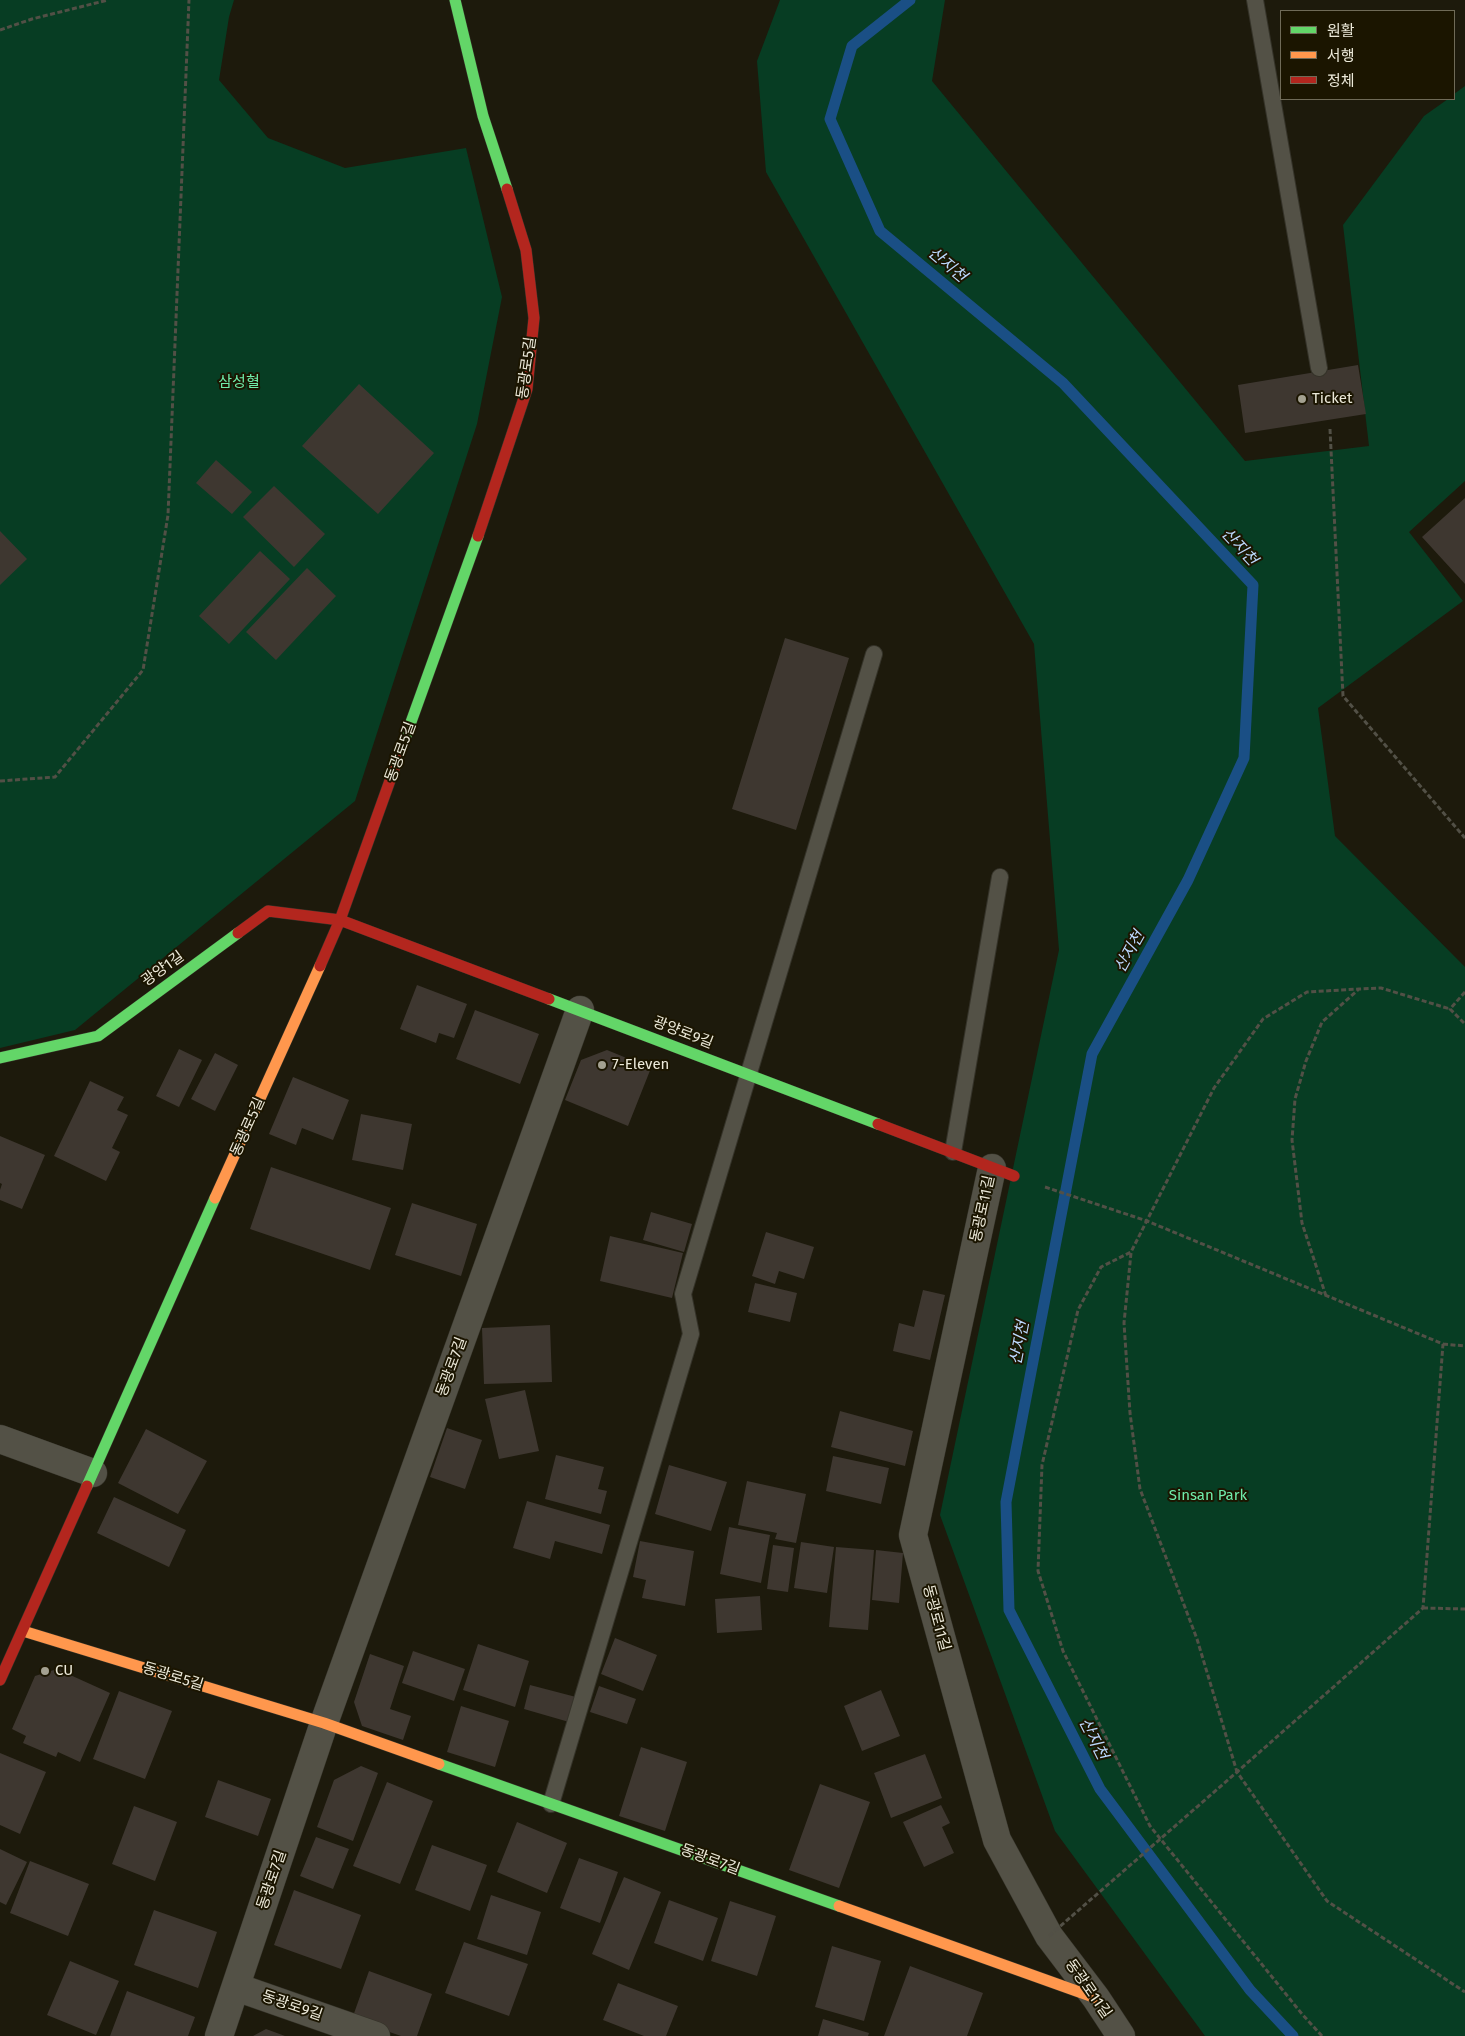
<!DOCTYPE html>
<meta charset="utf-8">
<style>
body{margin:0}
#map{position:relative;width:1465px;height:2036px;overflow:hidden;background:#1d1a0c;font-family:"Fira Sans","Noto Sans KR",sans-serif}
canvas{display:block}
.legend{position:absolute;left:1280px;top:10px;width:175px;height:90px;box-sizing:border-box;background:#1b1500;border:1px solid #6f6a57;margin:0;padding:6px 9px;list-style:none;font-size:15px;color:#ece9d9}
.legend li{display:flex;align-items:center;gap:10px;height:25px}
.legend b{width:25px;border:1px solid #6f6a57}
</style>
<div id="map">
<canvas width="1465" height="2036"></canvas>
<ul class="legend">
<li><b style="height:6px;background:#63d668"></b>원활</li>
<li><b style="height:6px;background:#ff974d"></b>서행</li>
<li><b style="height:6px;background:#b3261e"></b>정체</li>
</ul>
</div>
<script>
const g = document.querySelector('canvas').getContext('2d');
g.lineJoin = 'round';
function fill(path, color) {
  g.fillStyle = color;
  g.fill(path, 'evenodd');
}
function trace(path, color, width, dash) {
  g.strokeStyle = color;
  g.lineWidth = width;
  g.lineCap = dash ? 'butt' : 'round';
  g.setLineDash(dash || []);
  g.stroke(path);
}
function write(font, color, halo, rows, align = 'center') {
  g.font = font + ' "Fira Sans","Noto Sans KR",sans-serif';
  g.lineWidth = 4;
  g.setLineDash([]);
  g.textBaseline = 'middle';
  g.strokeStyle = halo;
  g.fillStyle = color;
  for (const [text, x, y, turn = 0] of rows) {
    g.save();
    g.translate(x, y);
    g.rotate((+turn || 0) * Math.PI / 180);
    g.textAlign = isNaN(turn) ? turn : align;
    if (halo) g.strokeText(text, 0, 0);
    g.fillText(text, 0, 0);
    g.restore();
  }
}
fill(new Path2D(`
 M0 0H234L229 17 219 80 268 138 345 168 466 148 502 297 477 424 355 801 75 1030 0 1048Z
 M780 0H945L932 81 1245 461 1369 446 1343 225 1424 116 1448 99H1454V94L1465 86V481L1409 532 1463 601 1318 708 1335 836 1465 967V2036H1205L1055 1831 940 1515 1059 950 1034 644 766 172 757 61Z`), '#073d23');
trace(new Path2D(`
 M910 0 852 46 830 119 880 231 1063 383 1253 585 1244 758 1188 880 1092 1054 1006 1502 1009 1610 1100 1789 1250 1990 1293 2036`), '#1a4f85', 11);
fill(new Path2D(`
 M1358 365 1366 414 1245 433 1238 385Z
 M359 384 434 453 378 514 302 446Z
 M216 460 252 492 232 514 196 483Z
 M274 486 325 534 294 567 243 517Z
 M1465 498V584L1422 537Z
 M0 531 27 559 0 585Z
 M260 551 290 579 229 644 199 616Z
 M307 568 336 596 276 660 246 632Z
 M785 638 849 658 796 830 732 809Z
 M417 985 467 1004 454 1038 439 1033 436 1043 400 1029Z
 M475 1010 539 1034 520 1084 456 1059Z
 M179 1049 202 1060 179 1107 156 1096Z
 M607 1050 651 1068 628 1126 565 1100 581 1060Z
 M215 1053 238 1065 215 1111 191 1099Z
 M293 1077 349 1100 333 1140 302 1128 296 1145 269 1134Z
 M90 1081 124 1097 117 1110 128 1115 112 1148 120 1152 106 1181 54 1156Z
 M361 1114 412 1124 403 1170 352 1160Z
 M0 1136 45 1155 22 1209 0 1200V1190L2 1184 0 1183Z
 M271 1167 391 1208 370 1270 250 1229Z
 M412 1203 477 1224 461 1276 395 1255Z
 M651 1212 692 1224 684 1252 643 1240Z
 M766 1232 814 1247 804 1279 779 1271 775 1284 752 1276Z
 M610 1236 683 1253 672 1298 600 1281Z
 M755 1283 797 1293 790 1322 748 1312Z
 M923 1290 945 1295 930 1360 893 1351 899 1323 914 1327Z
 M550 1325 552 1382 484 1384 482 1328Z
 M525 1390 539 1451 499 1459 485 1399Z
 M840 1411 913 1431 905 1466 831 1447Z
 M447 1428 482 1440 465 1489 430 1477Z
 M146 1429 207 1461 178 1514 118 1483Z
 M556 1455 604 1467 598 1489 607 1491 601 1514 545 1499Z
 M833 1456 889 1468 881 1504 826 1491Z
 M669 1465 727 1482 711 1531 655 1514Z
 M747 1481 806 1494 796 1543 775 1539 777 1533 738 1525Z
 M114 1497 186 1530 169 1567 97 1533Z
 M527 1501 610 1525 602 1554 555 1541 550 1559 513 1548Z
 M729 1527 770 1535 761 1583 720 1574Z
 M640 1541 694 1551 685 1606 642 1598 646 1580 633 1577Z
 M801 1542 834 1547 827 1593 794 1588Z
 M773 1545 794 1548 788 1592 767 1589Z
 M836 1547 874 1550 868 1630 829 1627Z
 M876 1550 903 1553 899 1603 872 1600Z
 M760 1596 762 1630 717 1633 715 1599Z
 M615 1638 657 1655 643 1691 601 1674Z
 M478 1644 529 1661 515 1707 463 1690Z
 M413 1651 465 1669 454 1701 402 1683Z
 M370 1654 404 1666 390 1709 411 1716 403 1740 362 1726 354 1702Z
 M57 1669 110 1693 80 1762 58 1752 56 1757 23 1743 26 1736 12 1729 35 1676Z
 M530 1685 576 1697 569 1722 524 1709Z
 M599 1686 636 1699 627 1724 590 1712Z
 M881 1690 900 1736 862 1751 844 1706Z
 M119 1691 172 1711 145 1779 93 1759Z
 M461 1706 509 1721 495 1767 447 1752Z
 M641 1747 687 1762 665 1831 619 1816Z
 M0 1753 46 1772 20 1834 0 1825Z
 M925 1754 942 1798 891 1818 874 1773Z
 M361 1766 378 1773 353 1841 317 1827 334 1780Z
 M218 1780 271 1799 258 1836 205 1817Z
 M387 1782 433 1801 400 1884 353 1866Z
 M820 1784 870 1802 839 1888 789 1870Z
 M941 1805 950 1823 942 1827 954 1853 924 1867 903 1822Z
 M134 1806 177 1822 155 1881 112 1864Z
 M517 1822 567 1843 547 1893 497 1872Z
 M316 1837 349 1849 333 1889 300 1876Z
 M432 1845 487 1865 470 1911 415 1890Z
 M0 1849 27 1862 6 1905 0 1902Z
 M579 1858 618 1872 600 1923 560 1908Z
 M30 1861 89 1884 68 1936 10 1913Z
 M624 1877 661 1892 629 1970 592 1954Z
 M294 1890 361 1915 341 1969 274 1945Z
 M491 1895 541 1912 527 1955 477 1939Z
 M669 1900 718 1918 703 1961 654 1943Z
 M730 1901 776 1916 757 1976 711 1961Z
 M154 1910 217 1932 198 1988 134 1965Z
 M464 1942 528 1964 509 2016 445 1993Z
 M832 1946 881 1961 864 2021 815 2007Z
 M70 1961 119 1981 96 2035 47 2015Z
 M910 1966 983 1993 967 2036H884Z
 M369 1971 432 1994 417 2036H401L352 2019Z
 M618 1983 678 2006 666 2036H644L603 2020Z
 M127 1991 195 2017 188 2036H110Z
 M823 2019 869 2033 868 2036H818Z
 M266 2029 285 2036H253Z`), '#3e3730');
const lane = new Path2D(`
 M1255 0 1319 368
 M953 1152 1000 877
 M551 1804 691 1334 683 1294 874 654`);
const street = new Path2D(`
 M992 1168 913 1535 997 1840 1049 1936 1096 1998 1121 2036
 M0 1439 93 1473
 M236 1987 376 2036
 M219 2036 324 1723 580 1010`);
const fast = new Path2D(`
 M455 0 483 116 507 189
 M402 747 478 536
 M549 999 878 1124
 M0 1058 98 1036 238 933
 M87 1486 215 1198
 M439 1764 839 1906`);
const slow = new Path2D(`
 M215 1198 320 966
 M23 1631 324 1723 439 1764
 M839 1906 1096 1998`);
const jam = new Path2D(`
 M478 536 527 389 534 318 526 250 507 189
 M238 933 268 911 340 920 549 999
 M320 966 340 920 402 747
 M878 1124 1014 1176
 M0 1680 87 1486`);
trace(lane, '#353329', 18);
trace(street, '#353329', 29);
trace(fast, '#353329', 12);
trace(slow, '#353329', 12);
trace(jam, '#353329', 12);
trace(new Path2D(`
 M0 30 32 19 108 0
 M1330 429 1343 696 1465 838
 M0 781 55 777 143 670 168 515 189 0
 M1465 992 1450 1009 1465 1024
 M1045 1187 1147 1221 1443 1344 1423 1608 1237 1772 1327 1901 1465 1992
 M1131 1253 1124 1323 1130 1413 1140 1489 1197 1639 1237 1772
 M1326 1296 1302 1223 1292 1140 1295 1099 1306 1061 1322 1022 1359 989
 M1443 1344 1465 1346
 M1423 1608 1465 1609
 M1322 2036 1302 2014 1150 1826 1063 1651 1038 1571 1042 1465 1078 1310 1101 1267 1131 1252 1214 1088 1263 1019 1307 992 1359 989 1381 988 1450 1009`), '#525046', 3, [5, 2.5]);
trace(lane, '#535146', 16);
trace(street, '#535146', 28);
trace(fast, '#63d668', 11);
trace(slow, '#ff974d', 11);
trace(jam, '#b3261e', 11);
trace(new Path2D(`
 M1049 1936 1237 1772`), '#525046', 3, [5, 2.5]);
for (const [x, y, r, color] of [
 [1302,399,5,"#a4a191"],
 [602,1065,5,"#a4a191"],
 [45,1671,5,"#a4a191"]
]) {
  const dot = new Path2D();
  dot.arc(x, y, r, 0, 2 * Math.PI);
  g.fillStyle = color;
  g.fill(dot);
  trace(dot, '#1b1500', 2);
}
write('15px', '#ece9d9', '#1b1500', [
 ["동광로5길",527,368,-82],
 ["동광로5길",401,752,-70],
 ["광양1길",163,969,-36],
 ["광양로9길",683,1033,21],
 ["동광로5길",248,1127,-66],
 ["동광로11길",983,1209,-78],
 ["동광로7길",452,1367,-70],
 ["동광로11길",936,1618,75],
 ["동광로5길",173,1677,17],
 ["동광로7길",710,1860,20],
 ["동광로7길",272,1880,-71],
 ["동광로11길",1088,1989,55],
 ["동광로9길",292,2006,19]
]);
write('15px', '#6fecaa', '#1b1500', [
 ["삼성혈",239,383],
 ["Sinsan Park",1208,1496]
]);
write('15px', '#ece9d9', '#1b1500', [
 ["Ticket",1312,399],
 ["7-Eleven",612,1065],
 ["CU",55,1671]
], 'left');
write('italic 16px', '#bcd9fd', '#1b1500', [
 ["산지천",947,265,40],
 ["산지천",1239,547,47],
 ["산지천",1130,952,-61],
 ["산지천",1020,1343,-79],
 ["산지천",1093,1739,63]
]);
</script>
